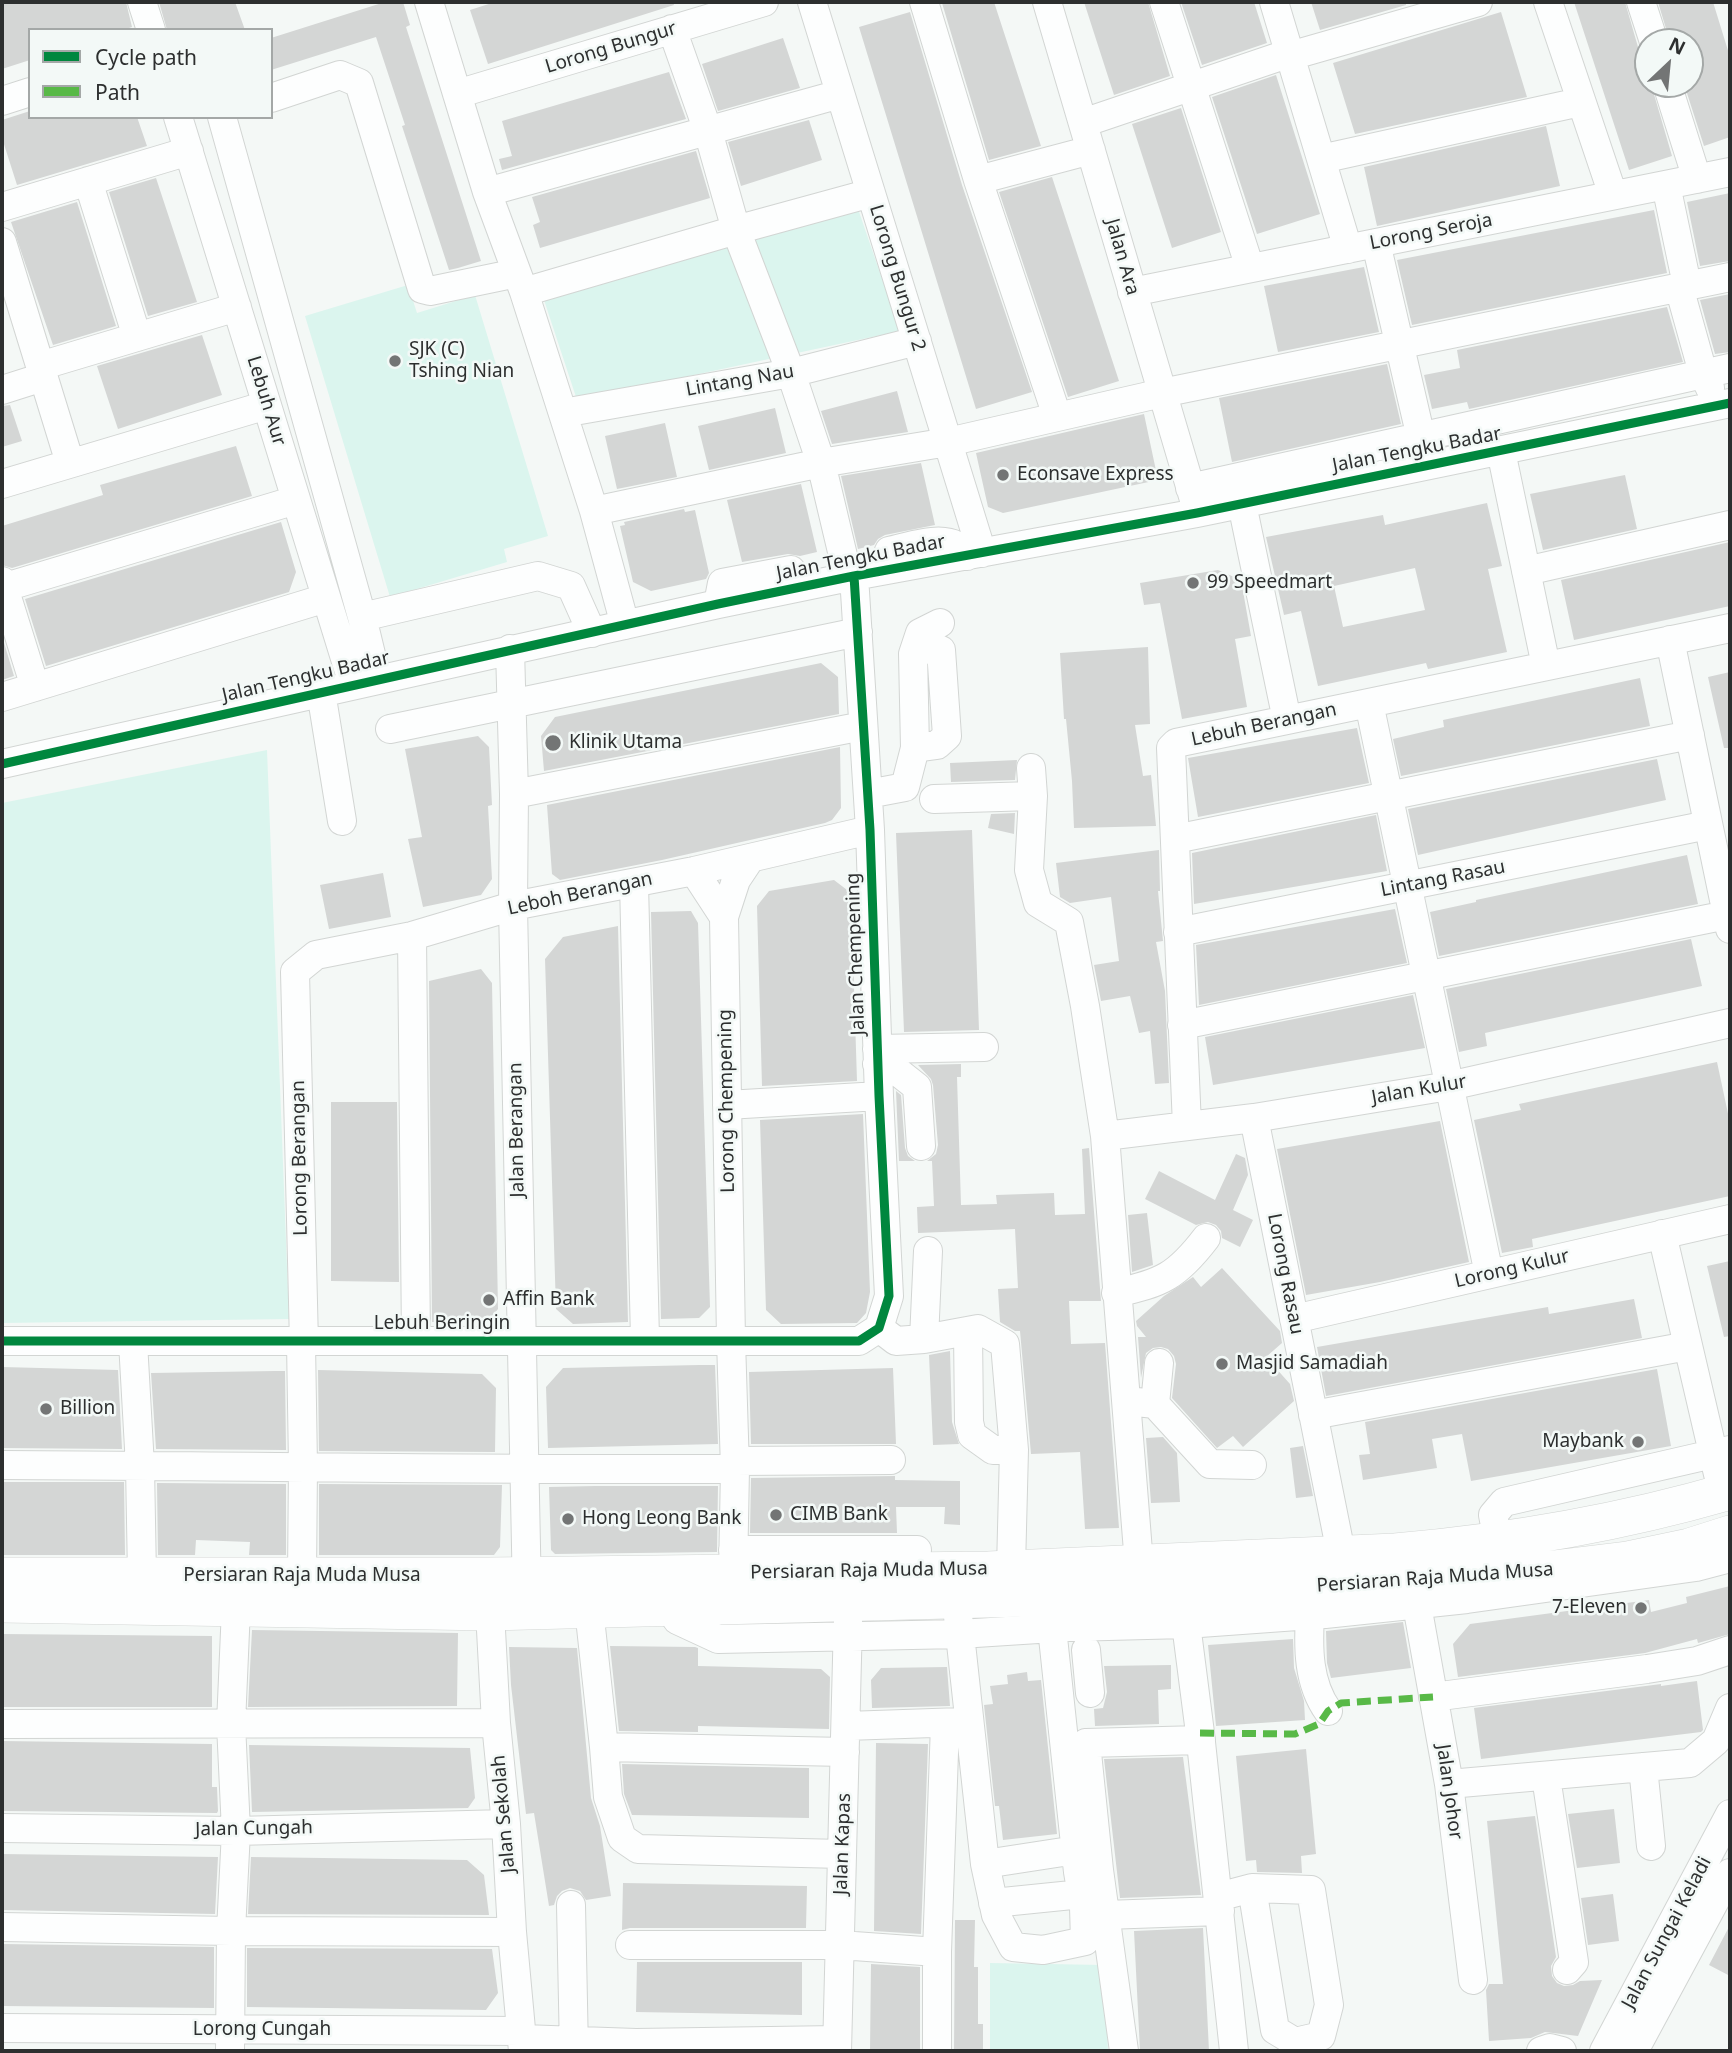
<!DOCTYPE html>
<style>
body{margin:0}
#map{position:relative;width:1732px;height:2053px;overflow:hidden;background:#f4f8f6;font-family:"Noto Sans",sans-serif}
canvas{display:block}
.frame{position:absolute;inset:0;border:4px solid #2d2f2f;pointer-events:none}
.legend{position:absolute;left:28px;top:28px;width:245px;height:91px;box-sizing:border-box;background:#f3f9f7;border:2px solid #a4a8a7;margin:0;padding:9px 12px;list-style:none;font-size:21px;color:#2d2f2f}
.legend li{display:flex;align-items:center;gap:14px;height:35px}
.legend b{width:35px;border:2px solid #a4a8a7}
.north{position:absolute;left:1634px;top:28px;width:70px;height:70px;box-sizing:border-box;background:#f3f9f7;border:2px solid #a4a8a7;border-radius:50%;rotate:26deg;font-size:19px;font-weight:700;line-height:28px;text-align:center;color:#2d2f2f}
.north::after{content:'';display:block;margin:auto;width:24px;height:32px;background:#737575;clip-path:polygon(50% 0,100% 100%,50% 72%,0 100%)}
</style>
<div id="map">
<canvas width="1732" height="2053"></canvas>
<div class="frame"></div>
<ul class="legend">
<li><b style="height:9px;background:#00873e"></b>Cycle path</li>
<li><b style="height:9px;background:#58b947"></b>Path</li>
</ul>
<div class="north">N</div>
</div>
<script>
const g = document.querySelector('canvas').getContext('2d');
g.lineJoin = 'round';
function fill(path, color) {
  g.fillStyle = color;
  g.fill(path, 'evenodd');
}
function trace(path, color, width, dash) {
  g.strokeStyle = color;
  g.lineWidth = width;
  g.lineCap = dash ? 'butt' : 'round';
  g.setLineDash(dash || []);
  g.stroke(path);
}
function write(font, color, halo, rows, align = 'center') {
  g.font = font + ' "Noto Sans",sans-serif';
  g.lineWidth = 5;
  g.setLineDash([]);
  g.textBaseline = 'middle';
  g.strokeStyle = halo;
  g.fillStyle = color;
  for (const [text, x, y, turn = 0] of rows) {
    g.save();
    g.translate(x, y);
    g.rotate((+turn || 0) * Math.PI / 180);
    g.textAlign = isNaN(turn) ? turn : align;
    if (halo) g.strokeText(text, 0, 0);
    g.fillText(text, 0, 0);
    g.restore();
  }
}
fill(new Path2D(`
 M857 206 900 331 577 400 544 300Z
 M408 285 417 313 475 295 548 536 504 549 507 562 390 597 305 316Z
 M267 750 289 1319 2 1323V803Z
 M990 1963 1104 1965 1108 2051H990Z`), '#dbf5ee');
fill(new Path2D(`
 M2 2H126L132 27 123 30H30V60L2 69Z
 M159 2H235L245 30H167Z
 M385 2H403L410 25 406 27 481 261 458 268 449 270 402 126 405 125 376 37 271 70V38Z
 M495 2H673L674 5 488 64 470 10Z
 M994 2 1041 146 989 160 942 3Z
 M1084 2H1148L1170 76 1114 95Z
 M1181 2H1254L1267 43 1202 65Z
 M1311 2H1406V5L1320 30Z
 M1574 2H1625L1638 47 1648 71V84H1651L1672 156 1629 170Z
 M1658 2H1713L1730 57V137L1704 146 1684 84H1690V42H1670Z
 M910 12 962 185 1032 392 976 409 859 27Z
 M1501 12 1527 97 1355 134 1333 63Z
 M783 38 800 88 718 111 702 64Z
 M669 72 686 119 502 170 499 159 512 156 502 121Z
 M1276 75 1320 214 1257 234 1212 97Z
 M1181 108 1221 232 1172 248 1132 124Z
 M30 111V117H137L147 146 17 185 2 138V120Z
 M809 120 822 160 741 186 728 142Z
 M1546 126 1560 186 1377 226 1364 167Z
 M696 151 710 198 540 248 533 225 540 222 532 197Z
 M1052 177 1119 381 1068 397 999 192Z
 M156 178 197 302 148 316 109 192Z
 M1730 193V261L1700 266 1687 202Z
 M77 202 116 326 53 345 11 222Z
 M1654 210 1667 273 1412 325 1397 260Z
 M1364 267 1379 332 1278 352 1264 286Z
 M1730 294V352L1715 354 1700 300Z
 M1667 307 1683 362 1469 409 1467 402 1432 409 1424 375 1460 368 1457 350Z
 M202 335 222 395 118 429 97 366Z
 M1387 364 1401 424 1232 462 1219 398Z
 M897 391 908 432 832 444 821 411Z
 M10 405 22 441 2 447V406Z
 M775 408 786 453 709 470 698 426Z
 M1144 414 1158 480 1003 513 988 507 976 453Z
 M665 423 677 477 617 489 605 436Z
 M236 446 252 496 12 568 2 565V526L103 495 100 485Z
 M921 463 935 525 885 535 878 539 874 545 858 549 841 476Z
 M1625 475 1637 529 1543 550 1530 494Z
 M801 484 817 552 800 556 788 554 742 562 727 500Z
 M1487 503 1502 566 1488 569 1507 652 1428 669 1426 663 1318 686 1301 611 1284 615 1266 537 1383 515 1385 525ZM1415 568 1425 610 1343 627 1334 586Z
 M684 509 685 512 695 510 709 573 706 579 651 591 633 582 620 526 625 525 624 522Z
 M281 522 296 572 289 592 46 666 25 599Z
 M1730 542V606L1574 640 1561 580Z
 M1218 570 1241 580 1251 636 1235 639 1247 707 1182 719 1160 603 1144 605 1140 583Z
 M2 636 14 676 2 680Z
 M1148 647 1150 724 1135 725 1143 776 1151 775 1156 826 1074 828 1072 781 1066 719H1064L1060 653Z
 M821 663 838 677 839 714 544 771 541 736 555 717Z
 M1730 672V748H1724L1708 677Z
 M1640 678 1650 726 1401 776 1393 739 1444 727 1443 720Z
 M1357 728 1369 783 1198 817 1188 758Z
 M478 736 489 747 492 805 488 806 492 879 481 895 423 907 408 839 422 837 405 749Z
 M840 747 841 808 832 820 825 823 662 860 560 880 552 874 547 805Z
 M1657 759 1666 800 1418 855 1408 809Z
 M1017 760 1015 780 951 782 950 763Z
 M1015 813 1014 834 988 828 991 814Z
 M1376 815 1387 871 1194 904 1192 853Z
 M972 830 979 1030 904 1032 896 833Z
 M1159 850 1160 891H1158L1163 941 1156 942 1165 991 1169 1083 1155 1084 1150 1031 1139 1033 1130 996 1101 1001 1094 965 1119 961 1111 897 1070 903 1060 897 1056 863Z
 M1687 855 1698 904 1439 956 1430 912 1476 902V900Z
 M383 873 391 917 329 929 320 885Z
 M834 880 851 893 857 1081 762 1086 757 906 769 891Z
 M1395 909 1407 963 1199 1005 1196 945Z
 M691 911 698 923 710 1307 699 1318 661 1319 651 912Z
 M618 926 628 1322 573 1324 556 1309 545 959 563 937Z
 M1691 939 1702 986 1485 1033 1487 1046 1459 1052 1446 989Z
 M481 969 492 983 498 1309 488 1321 432 1322 429 981Z
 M1413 995 1425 1048 1213 1085 1205 1037Z
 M1717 1062 1730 1123V1196L1532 1239 1533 1247 1502 1253 1474 1120 1521 1110 1519 1104Z
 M961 1064V1077H957L961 1205 997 1204 996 1195 1054 1193 1055 1215 1085 1214 1082 1149 1089 1148 1101 1301H1069L1071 1344 1105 1343 1119 1528 1085 1529 1080 1452 1031 1454 1020 1331H1015L1000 1322 998 1289 1018 1288 1015 1229 918 1233 917 1207 934 1206 932 1161H927L936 1154 938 1145 933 1085 931 1079 918 1065Z
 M896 1091 901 1095 905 1148 908 1156 915 1161H899Z
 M331 1102H397L399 1282 331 1281Z
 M863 1114 870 1292 866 1313 857 1323 781 1324 766 1310 760 1120Z
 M1440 1121 1469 1262 1380 1282 1306 1295 1277 1149Z
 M1236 1154 1245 1158 1248 1175 1233 1210 1253 1220 1240 1247 1222 1238 1221 1231 1216 1225 1208 1222 1196 1225 1145 1199 1159 1171 1215 1200Z
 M1147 1213 1153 1265 1132 1272 1128 1215Z
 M1730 1261V1336L1724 1337 1707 1266Z
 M1222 1268 1280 1331 1282 1343 1266 1357 1290 1384 1294 1401 1243 1447 1233 1436 1217 1448 1172 1398 1176 1364 1174 1356 1168 1349 1161 1347 1153 1348 1146 1353 1141 1378 1138 1337H1146L1137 1326 1136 1321 1164 1296 1193 1277 1201 1287Z
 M1634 1299 1642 1338 1326 1396 1317 1347 1548 1307 1549 1314Z
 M950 1351 952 1422 959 1444 933 1445 929 1355Z
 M699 1365H715L718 1444 548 1448 546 1387 563 1368Z
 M2 1367 118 1370 122 1449 2 1448Z
 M893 1368 896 1444H751L749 1372Z
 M1657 1369 1671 1446 1471 1481 1462 1434 1432 1439 1437 1468 1363 1480 1359 1455 1370 1454 1365 1422Z
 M318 1370 482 1374 496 1388 495 1452 319 1451Z
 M275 1371H285L286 1450 156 1449 151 1373Z
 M1163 1437 1177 1453 1180 1502 1151 1503 1146 1438Z
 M1303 1446 1313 1496 1296 1498 1290 1448Z
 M895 1476V1480L960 1481V1525L944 1524 945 1507H896L897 1533H750L751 1478Z
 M2 1482H124L125 1555H2Z
 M157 1483 286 1484V1555H249L250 1542 196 1540 195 1555H158Z
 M319 1484 502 1485 500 1547 494 1555H319Z
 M595 1486H718L717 1552 555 1554 551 1550 549 1487Z
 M1730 1586V1634L1698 1643 1697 1639 1645 1653 1458 1677 1453 1644 1470 1624 1649 1600 1651 1612 1687 1603 1686 1597Z
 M1403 1622 1411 1668 1331 1678 1327 1663 1326 1631Z
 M252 1630 458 1633 457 1706 248 1707Z
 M2 1634 212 1636V1707H2Z
 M1293 1639 1294 1668 1304 1701 1305 1720 1216 1726 1208 1645Z
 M610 1646 695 1647 698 1648V1666L821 1669 830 1677 829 1729 698 1726V1732L619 1731Z
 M509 1647 577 1648 591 1798 600 1826 611 1896 586 1900 580 1891 570 1888 562 1891 557 1896 554 1905 549 1906 534 1813 526 1814 511 1685Z
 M1171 1665V1689L1158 1690 1159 1724 1095 1726 1094 1709 1103 1708 1107 1692 1104 1666Z
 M947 1667 950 1706 872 1708 871 1680 881 1668Z
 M1027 1672 1028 1681 1041 1680 1057 1834 1003 1840 999 1806H995L984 1705 993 1704 990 1686 1008 1684 1007 1675Z
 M1697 1681 1703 1730 1701 1732 1481 1759 1474 1708 1661 1684V1686Z
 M2 1741 212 1744V1787H217L218 1811 217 1813 2 1811Z
 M876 1743 928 1744 921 1934 874 1931Z
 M249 1745 470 1748 475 1798 468 1808 252 1812Z
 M1306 1749 1316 1854 1301 1856 1302 1873 1257 1872 1256 1860 1246 1861 1236 1756Z
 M1183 1757 1201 1895 1120 1898 1104 1759Z
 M622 1764 809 1768V1818L632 1815 624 1794Z
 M1614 1809 1620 1863 1577 1868 1568 1814Z
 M1535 1816 1556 1957 1551 1966 1552 1976 1557 1983 1564 1986 1573 1985 1580 1981 1602 1980 1578 2036 1545 2032 1531 2038 1489 2041 1486 1990 1489 1984H1503L1487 1821Z
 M2 1854 218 1857 215 1914 2 1910Z
 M251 1857 467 1860 484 1875 489 1915 248 1914Z
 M623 1883 807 1886 806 1928H630L622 1930Z
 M1613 1894 1619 1941 1588 1945 1581 1898Z
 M955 1920H975L974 1967H978V2024H983V2051H954Z
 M1730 1925V1976L1709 1965Z
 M1203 1928 1209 2051H1140L1134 1931Z
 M2 1944 214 1947V2008L2 2006Z
 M247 1948 492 1949 498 1993 486 2010 247 2007Z
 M637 1962H802V2015L636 2012Z
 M871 1964 920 1967V2051H870Z`), '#d4d6d5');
const minor = new Path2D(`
 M142 2 151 30
 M429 2 487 192 524 292 594 511 625 625
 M812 2 982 553
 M924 2 978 180 1057 416
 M1047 2 1195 503
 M1164 2 1250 268
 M1274 2 1348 249
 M1548 2 1613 195
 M1641 2 1654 42
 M672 29 708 131 736 230 791 373 821 463 844 560 854 576 870 830 879 1096 889 1296 879 1328
 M1290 56 1478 2
 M1667 84 1697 179
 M457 94 764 2
 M271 98 340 75 359 83 422 289 430 291 517 273
 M2 101 30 92
 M178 117 353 684
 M222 117 362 617
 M1083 123 1290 53
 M1321 159 1580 102
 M978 180 1091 150
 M88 181 137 337
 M1666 185 1687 285
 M487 192 840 94
 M2 207 189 151
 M2 242 70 463
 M1376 243 1425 455
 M1679 287 1703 373 1710 388
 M524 292 736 230 871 193
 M1132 292 1730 172
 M40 366 237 307
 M2 390 43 377
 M563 413 791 373 917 341
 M1501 451 1546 666
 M2 484 267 405
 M1190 488 1730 368
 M1242 504 1287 720
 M594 511 821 463 948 442 1162 393 1730 277
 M889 551C913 546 952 530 967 556
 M1526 571 1730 525
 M2 581 35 687
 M2 588 296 500
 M718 604 722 583 791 570
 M1670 640 1730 929
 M510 649 514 794 513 906 527 1595
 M913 654 932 647 941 650 947 736 937 745 915 748
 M377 679 362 617 538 576 571 586 592 633
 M321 692 342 821
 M2 697 326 598
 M1369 703 1489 1274
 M390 729 858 632
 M2 764 718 604 854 576 1197 513 1730 403
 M1031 768 1033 796 1029 870 1038 903 1069 922 1085 1006 1105 1136 1139 1564
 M514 794 863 726
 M868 794 905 787 915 748 913 654 920 633 940 623
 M934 799 1033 796
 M1175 839 1690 735
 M694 871 724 917 731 1340 735 1469 733 1573
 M634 883 645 1339
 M724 917 736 880 750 859
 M1178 932 1708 825
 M412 936 416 1340
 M1182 1025 1727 915
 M877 1049 984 1047
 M877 1064 898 1072 917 1087 921 1146
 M727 1105 879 1096
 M1254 1118 1341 1553
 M1187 1126 1171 748 1176 743 1730 628
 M1105 1136 1254 1118 1449 1086 1730 1023
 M1662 1234 1718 1474
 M1116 1293C1162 1283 1177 1276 1206 1238
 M1294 1319 1730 1219
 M879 1328 896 1341 924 1339 978 1329 1005 1344 1014 1450 1011 1568
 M968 1332 969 1422 972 1435 993 1450H1014
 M924 1339 928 1251
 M2 1341C287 1343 573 1340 859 1341L879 1328
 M133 1342 140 1466 142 1576
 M301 1343 303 1466 302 1576
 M304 1343 295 972 316 955 412 936 513 906 694 871 870 830
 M1127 1401 1155 1404 1210 1464 1252 1465
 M1155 1404 1159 1363
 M1313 1415 1688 1346
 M734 1461 891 1460
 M2 1465C246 1466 490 1470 735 1469
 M1498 1541 1493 1515 1504 1502 1730 1450
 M733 1550H917
 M489 1593 496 1723 506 1824 512 1932 523 2051
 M1417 1605 1449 1784 1473 1980
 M670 1607 677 1620 718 1639 960 1634 1069 1627 1186 1624 1325 1614 1467 1599 1696 1567 1730 1558
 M589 1609 604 1747
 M1310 1615C1308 1648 1308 1683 1328 1711
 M958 1616 985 1864 996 1915 1013 1947 1043 1950 1085 1941 1084 1907 1078 1872 1052 1628
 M1186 1624 1200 1733 1234 2051
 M1086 1650 1090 1693
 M1433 1697 1647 1669 1697 1661 1730 1650
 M2 1724 496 1723
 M846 1726 962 1722
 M1643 1767 1651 1846
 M1546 1777 1574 1962 1567 1970
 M1449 1784 1690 1763 1716 1741 1730 1708
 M2 1828 236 1831 506 1824
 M842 1854 638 1849 622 1838 608 1797 604 1747 845 1752
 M985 1864 1063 1852 1077 1855
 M1218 1897 1252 1888 1311 1890 1329 2005 1321 2036 1295 2042 1275 2030 1252 1888
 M993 1903 1082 1894
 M571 1905 574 2051
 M1105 1915 1220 1911
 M2 1927 231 1931 512 1932
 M630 1945H840L937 1952
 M2 2028 521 2031
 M522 2039 636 2043 837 2040
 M230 2051 231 1931 236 1831 231 1724 236 1608
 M837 2051 848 1620
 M937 2051V1952L945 1724
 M1124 2051 1099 1870 1086 1743 1201 1740
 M1541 2051 1550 2048 1562 2051
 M1604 2051 1730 1814
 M1634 2051 1730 1873`);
const major = new Path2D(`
 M2 1576H488L988 1570 1395 1552C1509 1542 1620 1523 1730 1491
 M2 1604 490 1612 1177 1594 1383 1584 1504 1575 1627 1560 1689 1547 1730 1534`);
trace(minor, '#d2d5d3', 30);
trace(major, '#d2d5d3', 38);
trace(minor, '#fdfefe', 28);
trace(major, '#fdfefe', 37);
trace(new Path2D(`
 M1200 1733 1295 1734 1319 1724 1328 1711 1341 1703 1433 1697`), '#58b947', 7, [14, 7]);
trace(new Path2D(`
 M2 764 718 604 854 576 1197 513 1730 403
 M2 1341C287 1343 573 1340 859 1341L879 1328 889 1296 879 1096 870 830 854 576`), '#00873e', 9);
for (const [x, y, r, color] of [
 [395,361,7,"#737575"],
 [1003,475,7,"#737575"],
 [1193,583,7,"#737575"],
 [553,743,9,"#737575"],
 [489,1300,7,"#737575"],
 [1222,1364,7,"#737575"],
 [46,1409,7,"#737575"],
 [1638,1442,7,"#737575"],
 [776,1515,7,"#737575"],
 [568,1519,7,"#737575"],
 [1641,1608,7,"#737575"]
]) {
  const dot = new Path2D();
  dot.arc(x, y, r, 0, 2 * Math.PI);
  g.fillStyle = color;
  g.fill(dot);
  trace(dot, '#f3f9f7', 2.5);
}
write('19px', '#2d2f2f', '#f3f9f7', [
 ["Lorong Bungur",611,48,-17],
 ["Lorong Seroja",1431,232,-11],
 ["Jalan Ara",1122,257,74],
 ["Lorong Bungur 2",897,278,73],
 ["Lintang Nau",740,381,-10],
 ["Lebuh Aur",266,401,73],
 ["Jalan Tengku Badar",1417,450,-11],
 ["Jalan Tengku Badar",861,558,-11],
 ["Jalan Tengku Badar",306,677,-13],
 ["Lebuh Berangan",1264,725,-12],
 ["Lintang Rasau",1443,879,-11],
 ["Leboh Berangan",580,894,-12],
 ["Jalan Chempening",856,954,-92],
 ["Jalan Kulur",1419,1090,-10],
 ["Lorong Chempening",727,1101,-91],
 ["Jalan Berangan",517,1130,-91],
 ["Lorong Berangan",300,1158,-91],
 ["Lorong Kulur",1512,1269,-13],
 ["Lorong Rasau",1285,1274,79],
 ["Lebuh Beringin",442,1324],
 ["Persiaran Raja Muda Musa",869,1571,-1],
 ["Persiaran Raja Muda Musa",302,1576],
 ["Persiaran Raja Muda Musa",1435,1578,-4],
 ["Jalan Johor",1449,1792,82],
 ["Jalan Sekolah",504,1814,-95],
 ["Jalan Cungah",254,1829,-1],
 ["Jalan Kapas",843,1844,-88],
 ["Jalan Sungai Keladi",1667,1933,-62],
 ["Lorong Cungah",262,2030]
]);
write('19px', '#2d2f2f', '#f3f9f7', [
 ["SJK (C)",409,350],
 ["Tshing Nian",409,372],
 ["Econsave Express",1017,475],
 ["99 Speedmart",1207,583],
 ["Klinik Utama",569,743],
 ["Affin Bank",503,1300],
 ["Masjid Samadiah",1236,1364],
 ["Billion",60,1409],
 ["Maybank",1624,1442,"right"],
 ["CIMB Bank",790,1515],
 ["Hong Leong Bank",582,1519],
 ["7-Eleven",1627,1608,"right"]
], 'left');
</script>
